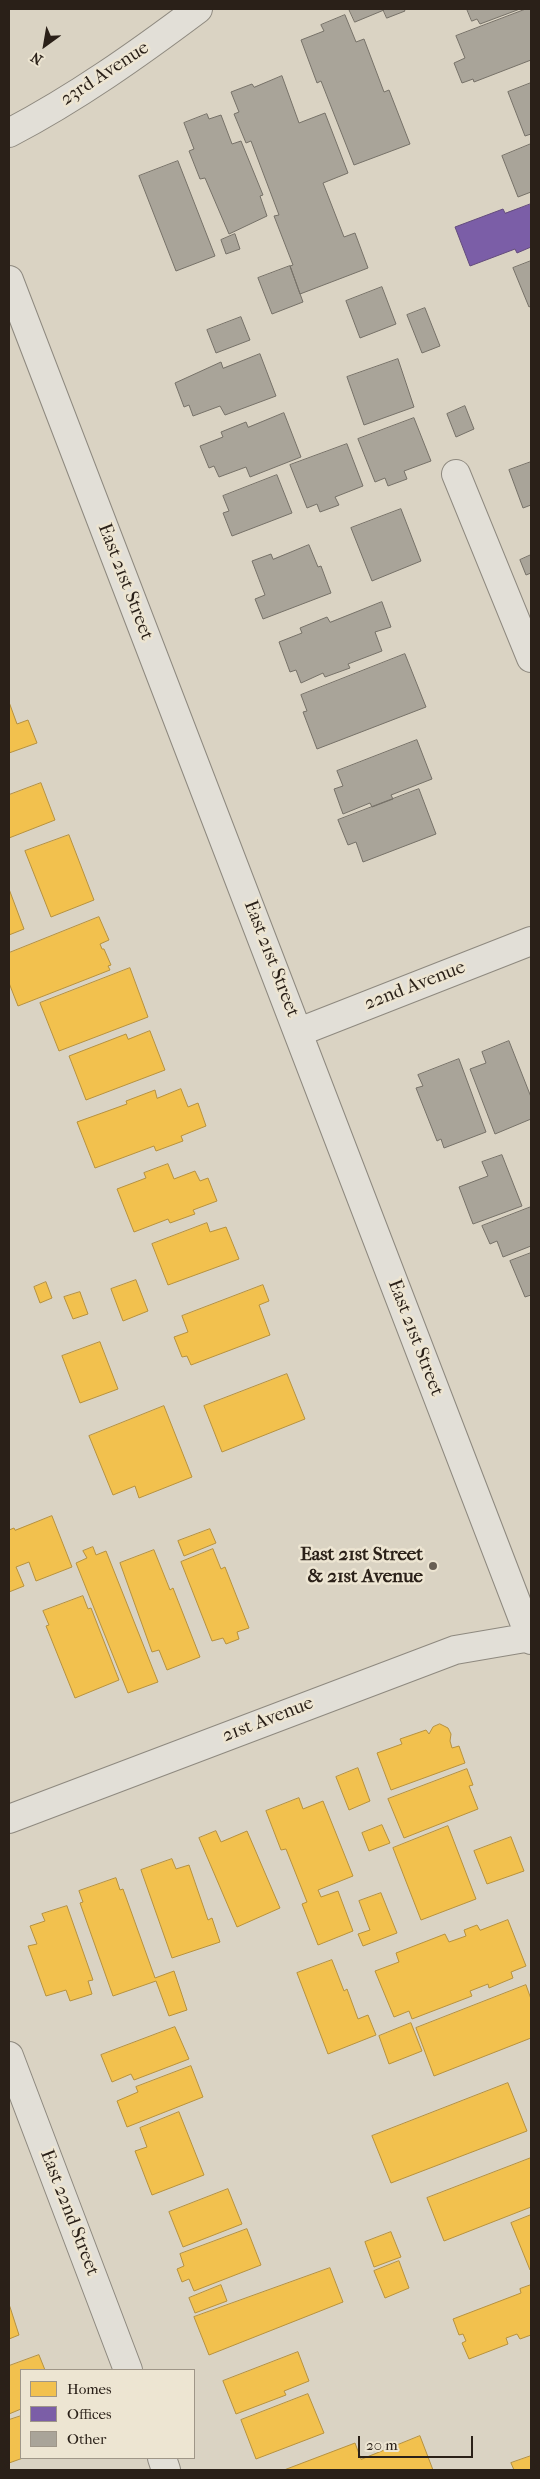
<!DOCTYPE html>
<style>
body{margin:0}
#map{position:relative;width:540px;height:2479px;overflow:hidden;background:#dad3c3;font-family:"IM FELL French Canon",serif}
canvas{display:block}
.frame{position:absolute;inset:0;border:10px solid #2a2018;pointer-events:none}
.legend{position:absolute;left:20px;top:2369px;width:175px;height:90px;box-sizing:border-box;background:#ede5d2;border:1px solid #9f9688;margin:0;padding:6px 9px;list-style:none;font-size:15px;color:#2a2018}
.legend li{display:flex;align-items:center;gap:10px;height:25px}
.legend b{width:25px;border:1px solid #9f9688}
.north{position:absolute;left:20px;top:20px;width:50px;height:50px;-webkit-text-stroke:4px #ede5d2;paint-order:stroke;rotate:212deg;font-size:14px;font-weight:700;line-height:20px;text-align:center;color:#2a2018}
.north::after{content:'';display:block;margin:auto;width:18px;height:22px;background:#2a2018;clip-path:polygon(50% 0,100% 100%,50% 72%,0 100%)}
.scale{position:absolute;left:358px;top:2436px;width:115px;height:22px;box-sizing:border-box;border:2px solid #2a2018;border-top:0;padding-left:6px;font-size:15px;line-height:18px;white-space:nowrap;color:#2a2018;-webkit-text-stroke:4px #ede5d2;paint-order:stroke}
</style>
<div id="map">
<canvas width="540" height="2479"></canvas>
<div class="frame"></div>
<ul class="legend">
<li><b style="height:14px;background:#f2c14e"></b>Homes</li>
<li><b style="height:14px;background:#7b5ea7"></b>Offices</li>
<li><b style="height:14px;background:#a9a499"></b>Other</li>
</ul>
<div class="north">N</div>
<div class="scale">20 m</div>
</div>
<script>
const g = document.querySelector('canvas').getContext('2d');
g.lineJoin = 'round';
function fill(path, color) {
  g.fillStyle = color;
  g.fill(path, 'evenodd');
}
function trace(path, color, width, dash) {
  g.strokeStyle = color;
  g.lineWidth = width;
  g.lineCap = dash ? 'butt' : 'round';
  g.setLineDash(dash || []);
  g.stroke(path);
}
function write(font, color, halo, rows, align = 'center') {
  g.font = font + ' "IM FELL French Canon",serif';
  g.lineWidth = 5;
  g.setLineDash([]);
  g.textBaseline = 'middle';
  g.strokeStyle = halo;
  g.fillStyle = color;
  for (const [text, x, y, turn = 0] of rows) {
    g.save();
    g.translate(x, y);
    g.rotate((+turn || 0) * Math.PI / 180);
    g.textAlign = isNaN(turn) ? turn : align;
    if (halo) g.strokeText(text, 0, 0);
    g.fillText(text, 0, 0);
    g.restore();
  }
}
const homes = new Path2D(`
 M9 702 17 724 28 720 37 743 9 753Z
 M41 783 55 820 9 838V795Z
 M69 835 94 900 51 917 25 851Z
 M9 889 24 929 9 935Z
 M99 917 109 940 100 944 102 949H104L111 965 108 966 110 970 18 1006 9 983V953Z
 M130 968 148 1017 59 1051 40 1003Z
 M150 1031 165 1070 86 1100 69 1056 126 1034 128 1039Z
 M181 1089 188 1107 198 1103 206 1126 181 1136 183 1141 156 1151 154 1146 95 1168 77 1122 127 1104 126 1101 155 1090 157 1098Z
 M168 1164 174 1179 195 1171 200 1181 208 1178 217 1201 193 1210 195 1214 170 1223 168 1219 134 1232 117 1189 146 1178 144 1173Z
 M207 1223 210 1232 226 1227 239 1259 168 1285 152 1244Z
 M136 1280 148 1311 123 1321 111 1289Z
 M46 1282 52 1298 40 1303 34 1287Z
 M263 1285 269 1301 259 1305 270 1335 191 1365 187 1356 182 1357 174 1337 188 1332 182 1316Z
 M80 1292 88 1314 73 1319 64 1297Z
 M100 1342 118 1389 80 1403 62 1356Z
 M287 1374 305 1419 222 1452 204 1406Z
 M164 1406 192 1477 139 1498 135 1486 113 1495 89 1436Z
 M52 1516 72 1567 36 1581 29 1562 16 1567 24 1586 9 1592V1530L14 1528 15 1530Z
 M210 1529 216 1543 184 1556 178 1541Z
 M93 1547 96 1555 106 1551 158 1682 128 1693 76 1563 87 1558 83 1551Z
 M213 1549 221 1569 225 1567 249 1628 237 1632 239 1639 226 1644 223 1638 212 1641 181 1562Z
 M154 1550 170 1590 173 1588 200 1657 167 1670 159 1650 152 1652 120 1563Z
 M83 1596 88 1609 91 1608 119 1680 75 1698 46 1626 49 1625 43 1611Z
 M440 1724 448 1728 451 1734 450 1741 452 1748 459 1746 465 1763 391 1790 377 1753 402 1744 400 1739 426 1730 429 1734 433 1727Z
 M358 1768 370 1801 349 1810 336 1777Z
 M467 1769 473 1785 469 1786 478 1809 404 1838 388 1799Z
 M299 1798 303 1809 323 1801 353 1876 318 1890 321 1897 338 1891 353 1931 318 1945 302 1904 307 1902 286 1849 281 1850 266 1811Z
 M382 1825 390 1843 369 1851 362 1833Z
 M448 1826 476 1899 421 1920 393 1848Z
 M216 1831 221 1842 247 1831 280 1908 237 1927 199 1838Z
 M511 1837 524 1871 487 1884 474 1851Z
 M172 1859 176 1869 189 1865 208 1920 212 1918 220 1942 172 1958 141 1870Z
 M116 1878 120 1890 123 1889 155 1978 174 1971 187 2010 169 2016 156 1981 113 1996 80 1903 83 1902 79 1891Z
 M381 1893 397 1933 363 1946 358 1934 370 1930 359 1901Z
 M67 1906 93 1980 88 1981 92 1994 70 2001 66 1990 46 1996 28 1946 37 1944 30 1926 45 1921 42 1914Z
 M508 1920 526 1966 511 1972 513 1978 489 1988 488 1984 470 1991 472 1996 412 2019 409 2011 394 2017 375 1971 399 1962 396 1953 445 1934 449 1942 466 1936 464 1930 477 1925 480 1930Z
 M332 1960 344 1991 347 1989 358 2019 368 2015 376 2035 328 2054 297 1973Z
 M526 1985 531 1999V2038L434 2076 416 2028Z
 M411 2023 422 2051 389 2064 379 2036Z
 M175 2027 189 2059 134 2080 131 2074 112 2082 101 2055Z
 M191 2066 203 2097 127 2127 117 2101 138 2092 136 2087Z
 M508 2083 527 2131 391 2183 372 2136Z
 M179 2112 204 2175 152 2195 135 2151 147 2147 140 2128Z
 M531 2158V2207L444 2241 427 2198Z
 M228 2189 242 2224 183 2247 169 2212Z
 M531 2215V2269L530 2270 511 2223Z
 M247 2229 261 2265 194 2291 189 2279 182 2282 177 2269 184 2266 180 2254Z
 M391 2232 401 2257 374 2267 365 2242Z
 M399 2261 409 2288 385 2298 374 2271Z
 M330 2268 343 2302 209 2355 194 2317Z
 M221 2285 227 2301 195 2313 189 2298Z
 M531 2285V2335L520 2339 517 2334 506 2338 508 2344 469 2359 462 2343 466 2341 463 2334 459 2335 453 2319 521 2293 520 2289Z
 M10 2307 19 2335 9 2339V2308Z
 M298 2352 309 2381 284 2391 286 2395 236 2414 223 2381Z
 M39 2355 45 2370H21V2409L9 2414V2366Z
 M308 2394 324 2433 256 2459 241 2420Z
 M21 2416V2458H23L9 2463V2420Z
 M420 2436 433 2470H284L355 2443 361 2459Z
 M531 2456V2470H514L511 2463Z`);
fill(homes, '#f2c14e');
trace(homes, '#b6913e', 1);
const offices = new Path2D(`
 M531 204V247L517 253 515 249 470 266 455 227 503 209 505 213Z`);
fill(offices, '#7b5ea7');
trace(offices, '#634b7c', 1);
const building = new Path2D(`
 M349 9H383L384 10 355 22Z
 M383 9H404L405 11 387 18Z
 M467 9H520L480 24 477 19 472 21Z
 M526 9H531V60L474 82 473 79 462 83 454 63 465 58 456 36Z
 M345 15 356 42 364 39 384 92 389 90 410 144 354 165 321 81 317 83 301 40 324 31 321 25Z
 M282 76 299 123 325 113 348 173 323 183 344 237 355 233 368 268 300 294 290 266 293 265 274 216 279 215 251 141 246 143 234 114 239 112 231 92 252 84 254 87Z
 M531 83V134L525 136 508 92Z
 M207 114 209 119 221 115 232 144 241 141 263 195 260 196 267 216 229 234 205 178 200 179 189 151 194 149 184 123Z
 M531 144V192L518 197 502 156Z
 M178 161 215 256 176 271 139 176Z
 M235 234 240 249 226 254 221 240Z
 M531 261V306L529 307 513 268Z
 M290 266 303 302 272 314 258 278Z
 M382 287 396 324 360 338 346 301Z
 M425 308 440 346 422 353 407 315Z
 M241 317 250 340 216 353 207 330Z
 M260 354 276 396 225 415 220 406 193 416 189 405 184 407 175 383 221 362 223 368Z
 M398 359 414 407 364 425 347 377Z
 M465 406 474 429 456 437 447 414Z
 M284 413 301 457 250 477 246 467 219 477 214 466 209 468 200 446 223 437 221 432 246 422 248 427Z
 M414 418 431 461 404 471 407 479 388 486 385 478 375 482 358 439Z
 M347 444 363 486 335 497 339 505 320 512 317 504 307 508 290 465Z
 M531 462V505L523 508 509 470Z
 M277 475 292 513 232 536 223 513 229 511 223 496Z
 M401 509 421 561 372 581 351 528Z
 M309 545 318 567 321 566 331 593 263 619 255 599 265 595 252 561 271 554 273 559Z
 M531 555V573L526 575 520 560Z
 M382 602 391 627 375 632 382 651 348 664 350 668 325 677 323 673 301 683 296 670 290 672 279 642 302 633 300 628 327 617 330 622Z
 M405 654 426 707 317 749 303 712 307 711 301 695Z
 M417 740 432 779 391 795 393 799 372 807 370 803 343 814 334 789 343 786 337 771Z
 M419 789 436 834 363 862 356 842 348 845 338 820Z
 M509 1041 531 1097V1119L495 1134 470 1069 486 1063 482 1052Z
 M459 1059 486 1132 444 1148 441 1139 437 1141 416 1088 423 1086 418 1075Z
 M502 1155 522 1206 473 1224 459 1187 488 1176 482 1162Z
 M531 1207V1246L503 1257 497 1241 490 1244 482 1226Z
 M531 1253V1295L525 1297 510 1261Z`);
fill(building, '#a9a499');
trace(building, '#767168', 1);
const minor = new Path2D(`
 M9 133C76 98 138 54 198 9
 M9 280 531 1640
 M456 474 531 658
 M299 1032 531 941
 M9 1819 455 1650 531 1637
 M9 2056 128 2370
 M162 2458 166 2470`);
trace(minor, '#8e897f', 30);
trace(minor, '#e2dfd7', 28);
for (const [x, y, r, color] of [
 [433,1566,5,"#685f54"]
]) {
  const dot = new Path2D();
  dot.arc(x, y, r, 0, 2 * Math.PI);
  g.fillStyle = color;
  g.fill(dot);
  trace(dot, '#ede5d2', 2);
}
write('19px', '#2a2018', '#ede5d2', [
 ["23rd Avenue",105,74,-33],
 ["East 21st Street",125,582,69],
 ["East 21st Street",271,959,69],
 ["22nd Avenue",415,986,-21],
 ["East 21st Street",415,1338,69],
 ["21st Avenue",268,1720,-21],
 ["East 22nd Street",69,2213,69]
]);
write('bold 19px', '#2a2018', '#ede5d2', [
 ["East 21st Street",423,1555],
 ["& 21st Avenue",423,1577]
], 'right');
</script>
